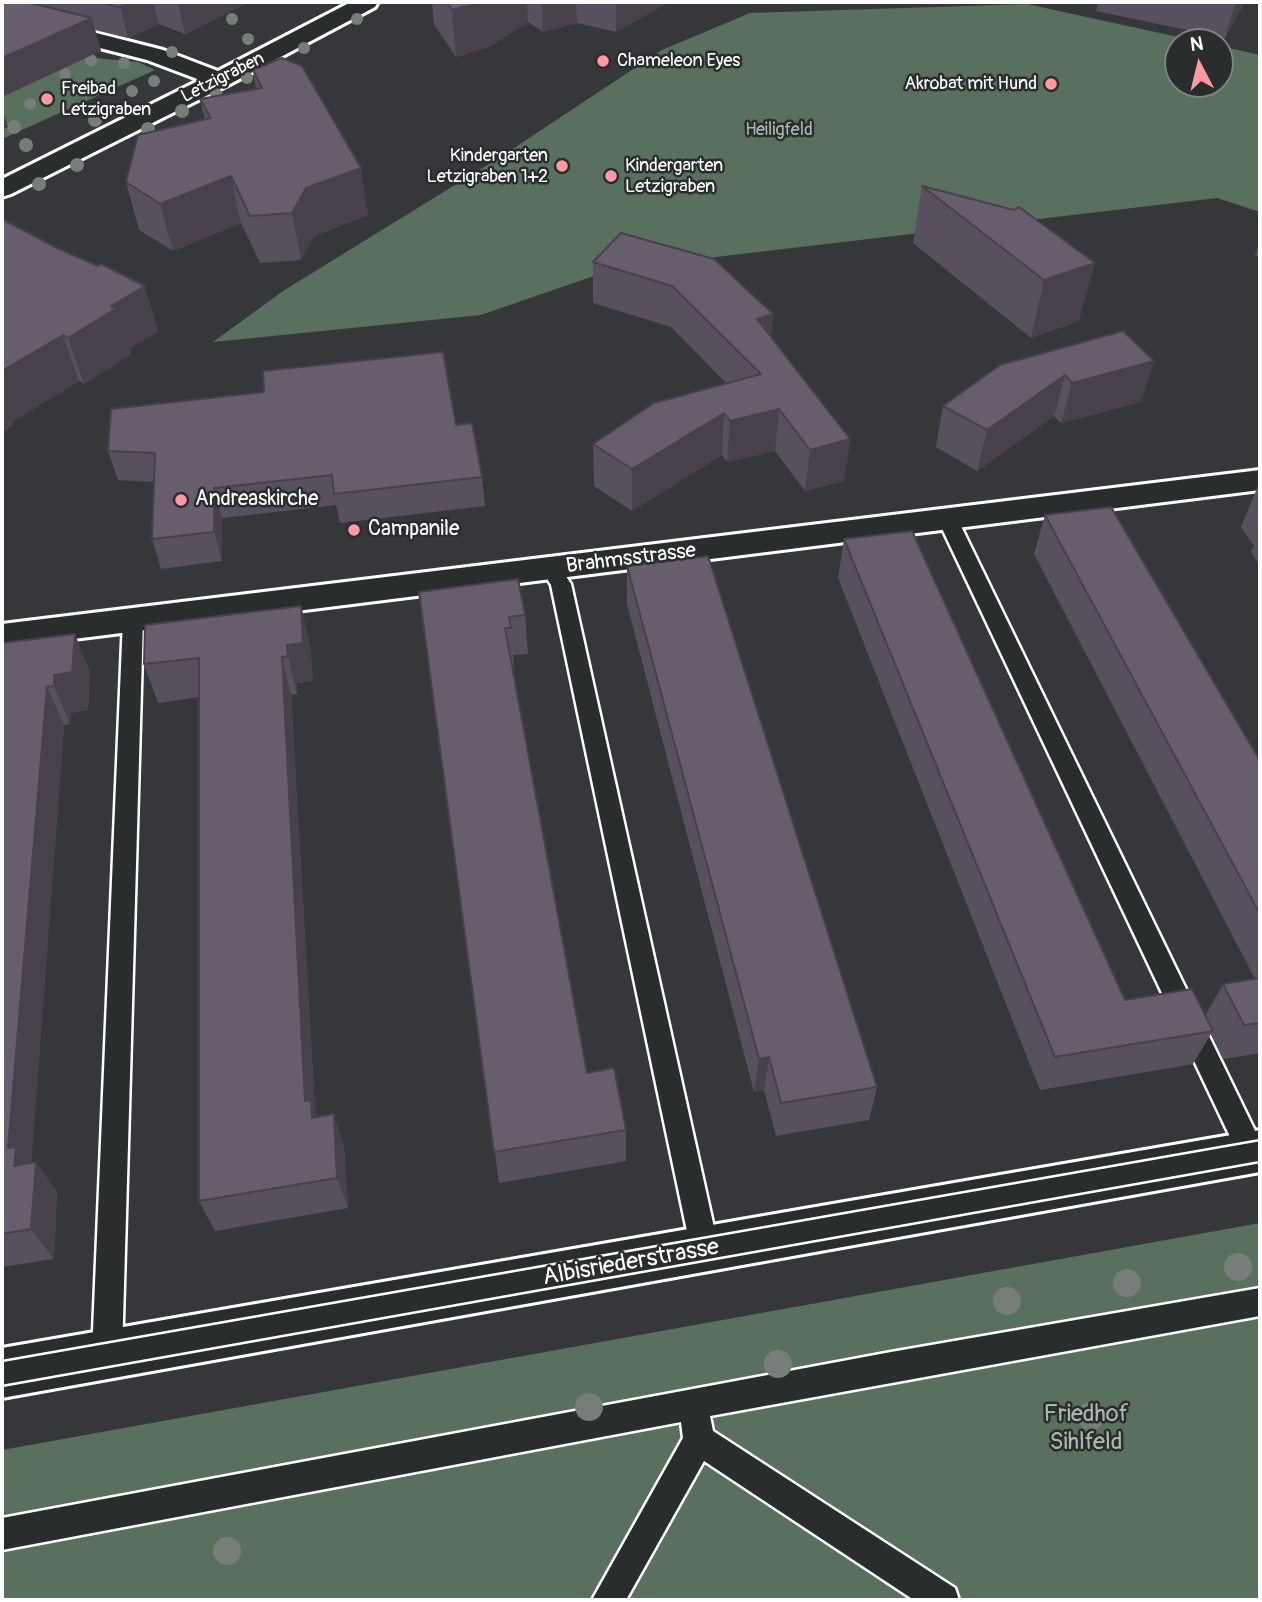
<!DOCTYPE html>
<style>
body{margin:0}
#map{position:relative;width:1262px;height:1602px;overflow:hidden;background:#36373a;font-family:Pangolin,sans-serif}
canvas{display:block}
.frame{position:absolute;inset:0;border:4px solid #fff;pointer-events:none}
.north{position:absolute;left:1164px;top:28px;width:70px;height:70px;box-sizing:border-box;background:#2a2d2e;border:2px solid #7f8182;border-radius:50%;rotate:353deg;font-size:19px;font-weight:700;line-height:28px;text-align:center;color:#fff}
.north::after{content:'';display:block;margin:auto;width:24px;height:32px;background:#ff9aa2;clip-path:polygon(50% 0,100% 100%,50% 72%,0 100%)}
</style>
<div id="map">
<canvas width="1262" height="1602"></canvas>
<div class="frame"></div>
<div class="north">N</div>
</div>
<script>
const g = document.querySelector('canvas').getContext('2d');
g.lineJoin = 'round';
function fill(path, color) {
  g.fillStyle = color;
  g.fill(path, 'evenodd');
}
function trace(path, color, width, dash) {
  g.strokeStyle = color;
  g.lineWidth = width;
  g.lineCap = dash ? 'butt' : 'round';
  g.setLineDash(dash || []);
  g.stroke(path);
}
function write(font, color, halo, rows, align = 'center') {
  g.font = font + ' Pangolin,sans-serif';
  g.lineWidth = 5;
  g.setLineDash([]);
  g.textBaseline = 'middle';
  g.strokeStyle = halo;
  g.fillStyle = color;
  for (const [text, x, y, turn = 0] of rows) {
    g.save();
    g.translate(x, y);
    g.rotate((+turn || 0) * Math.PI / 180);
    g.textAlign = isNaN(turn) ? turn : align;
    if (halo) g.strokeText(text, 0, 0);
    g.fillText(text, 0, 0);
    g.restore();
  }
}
fill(new Path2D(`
 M1027 4 1201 42H1178V84H1220V46L1260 55V212L1217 198 614 269 481 315 213 342 283 291 502 156 662 50 750 13Z
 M2 33 96 58 138 62 155 70 2 139Z
 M1260 1223V1600H2V1450Z`), '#58705d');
const service = new Path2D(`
 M948 514 955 516 958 520 1260 1141V1162L1252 1166 1242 1162 938 520 941 516Z
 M551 562 558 564 571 584 719 1250 715 1260 705 1264 695 1260 691 1250 551 585 541 569 544 564Z
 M133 612 140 614 143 619 122 1355 117 1365 107 1370 97 1365 92 1355 123 619 126 614Z
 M1260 1288V1316L710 1416 713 1431 955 1588 959 1600H914L704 1461 626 1600H592L683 1438 681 1422 2 1550V1518L891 1352Z`);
const minor = new Path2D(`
 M351 2H378L375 7 228 85 11 194 2 197V179L200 80 147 60 2 23V9L163 50 218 71Z
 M1260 470V490L2 648V624Z`);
const secondary = new Path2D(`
 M1260 1130V1172L2 1398V1348Z`);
trace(service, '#fff', 5);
trace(minor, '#fff', 6);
trace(secondary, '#fff', 6);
fill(service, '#2a2d2e');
fill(minor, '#2a2d2e');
fill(secondary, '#2a2d2e');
trace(new Path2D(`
 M2 1361 1260 1140
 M2 1386 1260 1162`), '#fff', 2.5);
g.fillStyle = '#777e7a';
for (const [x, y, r] of [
 [232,19,6],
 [357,19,6],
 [248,39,6],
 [304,48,6],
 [172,52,6],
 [91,60,6],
 [124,63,6],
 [65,74,6],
 [247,78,6],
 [154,81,6],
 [132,91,6],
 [216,94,6],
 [30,104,6],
 [182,111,7],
 [95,120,7],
 [14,127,7],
 [148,129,7],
 [26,145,7],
 [77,165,7],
 [39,184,7],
 [1238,1267,14],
 [1127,1283,14],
 [1007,1301,14],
 [778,1364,14],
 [589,1407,14],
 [1091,1416,14],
 [227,1551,14]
]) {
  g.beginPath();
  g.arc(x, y, r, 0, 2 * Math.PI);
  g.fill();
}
fill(new Path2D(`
 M34 2H249L185 34 159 24 128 38 95 30 101 51 35 4Z
 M432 2H669L616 32 577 23 543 32 528 22 489 47 456 57 434 24Z
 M1098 2H1245L1225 38 1096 11Z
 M253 70 368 215 314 236 301 260 260 263 241 223 173 251 139 230 126 182 205 120 200 99 256 89Z
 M922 186 1014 210 1079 321 1031 338 913 243Z
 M2 219 158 331 129 349 131 354 84 384 79 381 12 422 13 425 2 432Z
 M1260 241V258L1255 255Z
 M593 262 773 314 771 337 850 439 844 481 805 491 775 451 727 462 722 455 632 511 594 486 593 444 727 384 671 327 593 303Z
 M1123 331 1141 402 1061 423 1054 416 977 471 936 447 943 406Z
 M456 425 482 477 485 506 340 523 336 505 222 518V561L161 569 152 539 154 482 118 480 108 451Z
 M1260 481V566L1251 552 1254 546 1241 527Z
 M1045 515 1260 761V1053L1223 1059 1211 1034 1193 1064 1040 1090 838 578 844 539 1125 1000 1205 1016 1223 984 1255 979 1034 554Z
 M627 566 877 1087 869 1120 776 1136 764 1090 754 1092 627 604Z
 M419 592 525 615 528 654 513 655 514 666 512 667 587 1073 626 1130V1161L499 1183Z
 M2 643 90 672 88 710 71 713 70 724 64 725 31 1162H36L57 1192 54 1259 2 1267Z
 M310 644 313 681 297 683V694L291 695 315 1110 317 1117 344 1146 348 1208 215 1231 199 1201V697L158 703 144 664Z`), '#59505d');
fill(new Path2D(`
 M133 2H153L159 24 128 38 120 7Z
 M181 2H249L185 34 178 3Z
 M482 2H527L528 22 489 47 456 57 452 10Z
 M542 2H576L577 23 543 32Z
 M616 2H669L616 32Z
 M1236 2H1245L1225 38 1235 4Z
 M92 18 101 51 2 97V58Z
 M2 109 8 127 2 130Z
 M361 168 368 215 314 236 301 260 292 213 306 188Z
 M231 176 241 223 173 251 160 204Z
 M1095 263 1079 321 1031 338 1044 280Z
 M145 286 158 331 129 349 131 354 84 384 68 338 111 306Z
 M773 314 769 355 757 319Z
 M63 335 79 381 12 422 13 425 2 432V371Z
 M1154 361 1141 402 1061 423 1072 383Z
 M1065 375 1054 416 977 471 987 430Z
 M779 409 775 451 727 462 730 421Z
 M724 413 722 455 632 511V469Z
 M850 439 844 481 805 491 810 450Z
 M214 488 222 518V561L214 532Z
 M301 606 310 644 313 681 297 683V694L288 656 287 645Z
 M75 634 90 672 88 710 71 713 70 724 54 686V675Z
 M282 657 291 695 315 1110 323 1132 324 1150 305 1101Z
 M47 687 64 725 31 1168 36 1162 57 1192 54 1259 31 1229 14 1166 8 1148Z
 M769 1057 764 1090 754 1092 759 1059Z
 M334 1114 344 1146 348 1208 337 1178Z`), '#48414c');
const building = new Path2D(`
 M2 2H26L92 18 2 58Z
 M98 2H133L120 7Z
 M447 2H482L452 10Z
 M282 58 302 66 361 168 306 188 292 213 250 216 231 176 160 204 126 182 138 135 211 118 200 99 262 88 253 70Z
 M922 186 1014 210 1019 207 1095 263 1044 280Z
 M2 219 57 248 98 266 101 264 145 286 111 306 117 308 68 338 63 335 2 371Z
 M621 233 714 259 773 314 757 319 850 439 810 450 779 409 730 421 724 413 632 469 593 444 654 403 761 374 672 286 593 262Z
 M1123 331 1154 361 1072 383 1065 375 987 430 943 406 1000 365Z
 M443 352 456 425 472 423 482 477 334 494 332 475 214 488V532L152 539 155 453 108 451 111 409 264 392 263 371Z
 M1111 507 1260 761V914L1045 515Z
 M912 531 1125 1000 1192 989 1213 1031 1055 1057 844 539Z
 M708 556 877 1087 781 1103 769 1057 759 1059 627 566Z
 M518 579 525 615 509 617 511 628H505L587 1073 614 1068 626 1130 494 1152 419 592Z
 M301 606 303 643 287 645 288 656 282 657 305 1101 311 1100 312 1118 334 1114 337 1178 199 1201V658L144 664 145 625Z
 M75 634 72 672 54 675V686L47 687 8 1148 16 1147 14 1166 36 1162 31 1229 2 1234V643Z
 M1260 978V1023L1244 1025 1223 984Z`);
fill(building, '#675d6c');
trace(building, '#48414c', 2);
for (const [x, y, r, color] of [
 [603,61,7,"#ff9aa2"],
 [1051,84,7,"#ff9aa2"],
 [47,99,7,"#ff9aa2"],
 [562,166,7,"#ff9aa2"],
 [611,176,7,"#ff9aa2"],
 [181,500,7,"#ff9aa2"],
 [354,530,7,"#ff9aa2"]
]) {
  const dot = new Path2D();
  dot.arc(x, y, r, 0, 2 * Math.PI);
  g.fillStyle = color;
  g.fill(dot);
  trace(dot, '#2a2d2e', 2.5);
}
write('18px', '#fff', '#2a2d2e', [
 ["Chameleon Eyes",617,61],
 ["Akrobat mit Hund",1037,84,"right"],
 ["Freibad",61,89],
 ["Letzigraben",61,110],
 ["Kindergarten",548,156,"right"],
 ["Letzigraben 1+2",548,177,"right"],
 ["Kindergarten",625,166],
 ["Letzigraben",625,187]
], 'left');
write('18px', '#fff', '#2a2d2e', [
 ["Letzigraben",223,78,-27]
]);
write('18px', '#acb8ae', '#2a2d2e', [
 ["Heiligfeld",779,130]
]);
write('21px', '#fff', '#2a2d2e', [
 ["Andreaskirche",195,500],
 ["Campanile",368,530]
], 'left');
write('21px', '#fff', '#2a2d2e', [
 ["Brahmsstrasse",631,559,-7]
]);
write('24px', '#fff', '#2a2d2e', [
 ["Albisriederstrasse",631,1263,-10]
]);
write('24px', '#acb8ae', '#2a2d2e', [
 ["Friedhof",1086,1415],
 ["Sihlfeld",1086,1443]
]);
</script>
